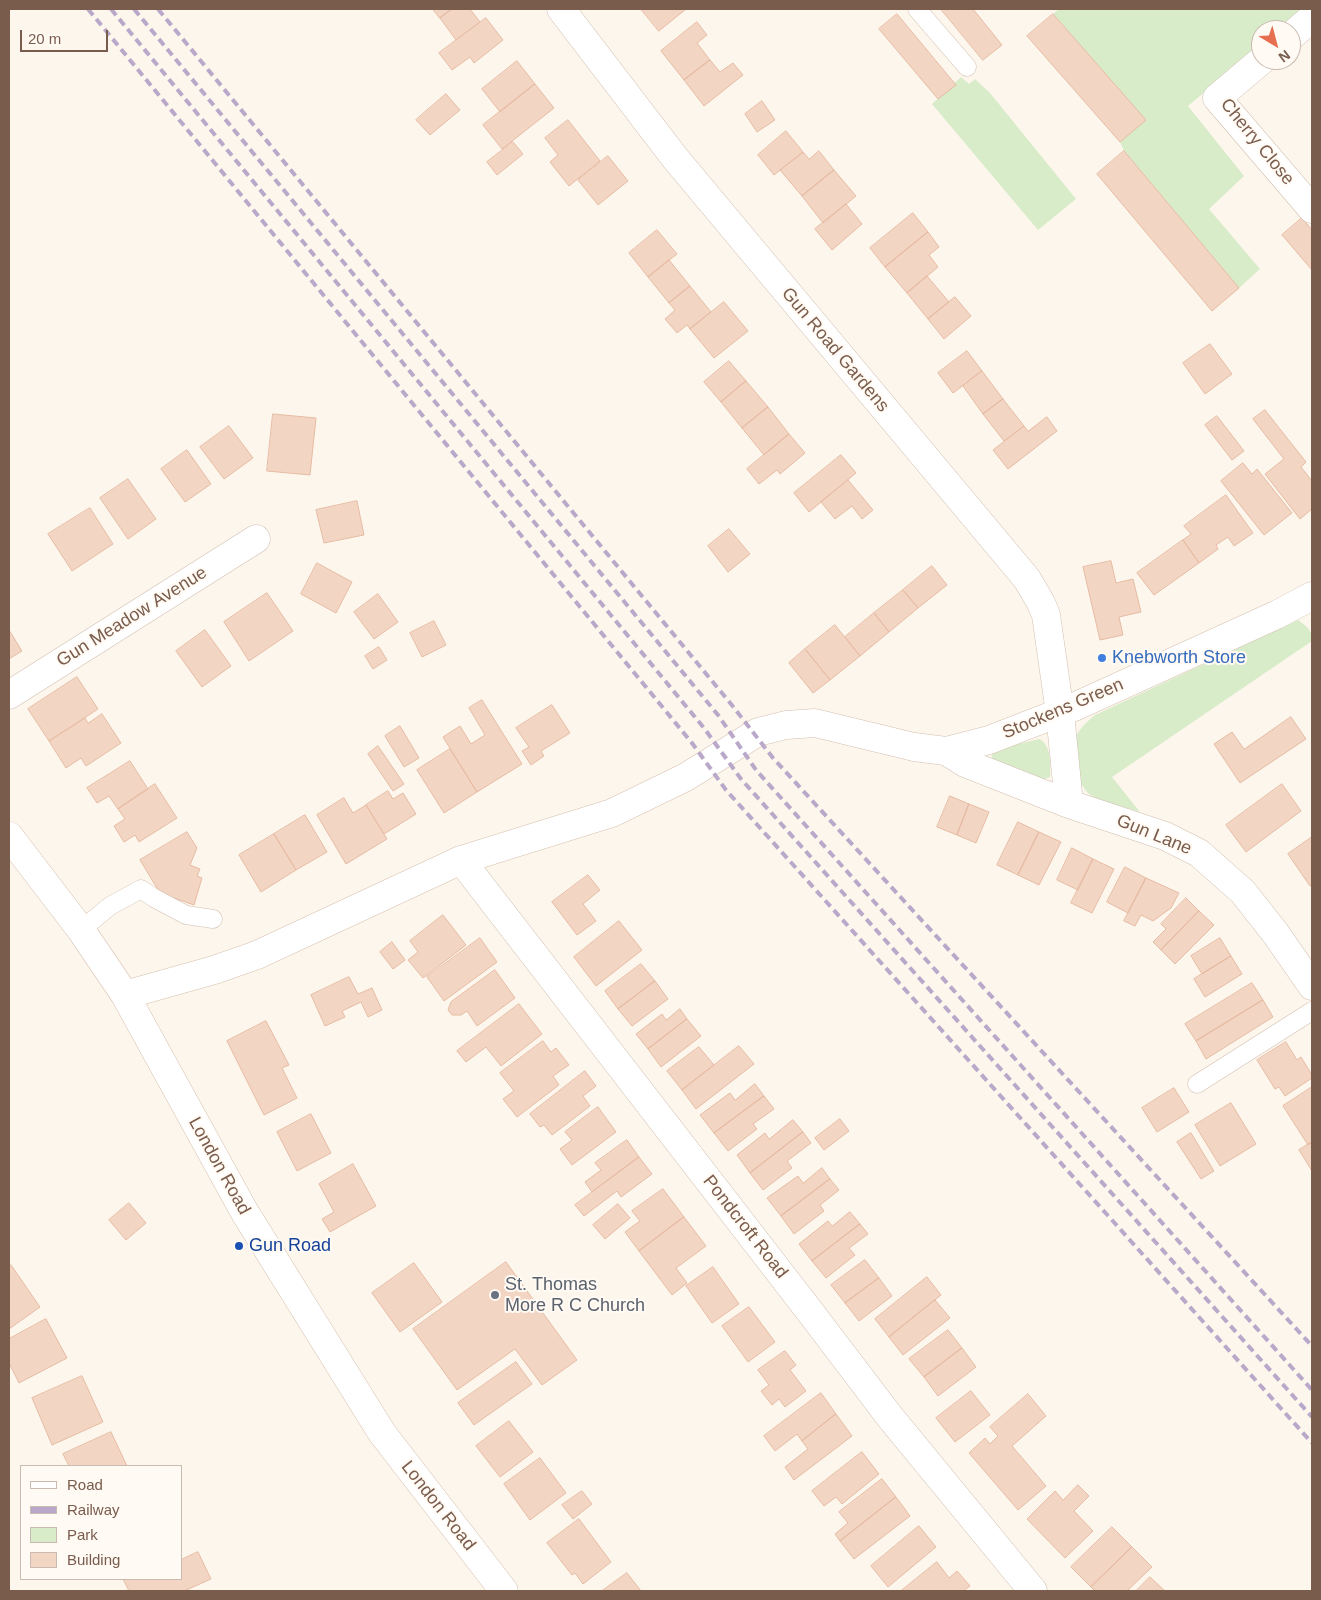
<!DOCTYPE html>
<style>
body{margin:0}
#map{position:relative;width:1321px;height:1600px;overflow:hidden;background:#fdf6ec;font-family:Arial,sans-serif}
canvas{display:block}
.frame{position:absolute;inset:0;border:10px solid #7a5c4d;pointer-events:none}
.legend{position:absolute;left:20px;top:1465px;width:162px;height:115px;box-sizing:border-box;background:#fffaf3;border:1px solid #cabbb1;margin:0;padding:6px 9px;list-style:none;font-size:15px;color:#7a5c4d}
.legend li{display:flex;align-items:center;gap:10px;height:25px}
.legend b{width:25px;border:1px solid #cabbb1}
.north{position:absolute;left:1251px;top:20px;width:50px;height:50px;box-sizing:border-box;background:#fffaf3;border:1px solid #cabbb1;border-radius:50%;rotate:143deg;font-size:14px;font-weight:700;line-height:20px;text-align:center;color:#7a5c4d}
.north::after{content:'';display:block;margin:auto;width:18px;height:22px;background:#e76f51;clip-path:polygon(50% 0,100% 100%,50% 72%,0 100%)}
.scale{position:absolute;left:20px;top:30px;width:88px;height:22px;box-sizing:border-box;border:2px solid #7a5c4d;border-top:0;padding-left:6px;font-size:15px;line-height:18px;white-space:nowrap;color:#7a5c4d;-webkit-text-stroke:4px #fffaf3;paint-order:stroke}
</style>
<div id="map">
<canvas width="1321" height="1600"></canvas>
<div class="frame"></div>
<ul class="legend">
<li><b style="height:6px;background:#fff"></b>Road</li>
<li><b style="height:6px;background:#b9a8c9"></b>Railway</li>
<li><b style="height:14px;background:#d8ecc9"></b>Park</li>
<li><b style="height:14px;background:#f3d5c3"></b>Building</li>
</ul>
<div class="north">N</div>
<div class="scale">20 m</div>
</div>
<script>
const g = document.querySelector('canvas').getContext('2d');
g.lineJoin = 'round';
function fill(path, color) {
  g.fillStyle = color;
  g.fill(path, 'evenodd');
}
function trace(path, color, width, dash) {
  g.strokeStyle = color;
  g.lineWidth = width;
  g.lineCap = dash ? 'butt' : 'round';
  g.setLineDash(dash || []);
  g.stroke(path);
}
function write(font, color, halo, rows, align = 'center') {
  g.font = font + ' Arial,sans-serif';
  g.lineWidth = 4;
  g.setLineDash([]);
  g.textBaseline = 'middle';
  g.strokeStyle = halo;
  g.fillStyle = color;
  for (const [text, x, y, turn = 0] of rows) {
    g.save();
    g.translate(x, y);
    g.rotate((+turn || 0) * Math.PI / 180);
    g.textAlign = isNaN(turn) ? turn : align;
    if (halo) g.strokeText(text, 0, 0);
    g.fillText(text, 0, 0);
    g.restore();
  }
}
fill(new Path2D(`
 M1059 9H1305L1279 30H1261V45L1188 106 1244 176 1209 209 1260 269 1239 288 1124 151 1120 142 1145 120 1053 14Z
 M961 77 969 84 975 79 990 93 1076 199 1038 230 932 104Z
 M1298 620C1307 627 1312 629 1312 641L1112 777 1140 812C1128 808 1103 802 1092 796 1076 786 1070 752 1077 735 1081 727 1088 721 1095 715Z
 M1039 739C1051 744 1051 765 1050 777L1042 780 995 764C992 758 990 756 994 750Z`), '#d8ecc9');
const building = new Path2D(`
 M433 9H452L440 18Z
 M452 9H470L480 22 456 40 440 18Z
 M641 9H686L659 31Z
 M941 9H973L1002 45 983 60Z
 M897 14 956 85 938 99 879 29Z
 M1053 14 1146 120 1120 142 1027 36Z
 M486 18 503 40 474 63 470 57 452 70 439 53Z
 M697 22 707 35 697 43 710 60 684 80 661 51Z
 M710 60 720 72 733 63 743 75 704 106 684 80Z
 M517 61 535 84 500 112 482 89Z
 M535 84 554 108 502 149 483 125Z
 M446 94 460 110 430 135 416 120Z
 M762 101 775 120 757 132 745 114Z
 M568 120 600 161 569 186 550 162 558 155 545 138Z
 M786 131 803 152 774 175 758 155Z
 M513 142 523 154 497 175 487 162Z
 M819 151 834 170 802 196 780 170 803 152 809 159Z
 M1124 151 1239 288 1212 311 1097 174Z
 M608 156 628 181 598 205 578 180Z
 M834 170 856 196 823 223 802 196Z
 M846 204 862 224 832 250 815 229Z
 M913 213 928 232 885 267 870 248Z
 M1302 218 1312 230V270L1282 235Z
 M657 230 677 254 648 277 629 253Z
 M928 232 939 247 929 255 938 267 907 293 885 267Z
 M669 260 690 286 669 303 648 277Z
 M927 276 949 302 928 319 907 293Z
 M690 286 711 312 690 329 687 325 677 333 665 319 675 310 669 303Z
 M955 297 971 316 944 339 928 319Z
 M724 302 748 331 714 358 690 329Z
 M1210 344 1232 374 1205 394 1183 363Z
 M967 351 982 371 953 393 938 373Z
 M729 361 746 381 721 402 704 382Z
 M982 371 1003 399 983 414 963 386Z
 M746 381 768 407 742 428 721 402Z
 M1003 399 1024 426 1004 441 983 414Z
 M768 407 789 434 764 455 742 428Z
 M1265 410 1306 462 1301 467 1312 481V509L1300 519 1265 474 1284 459 1253 419Z
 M273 414 316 418 310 475 267 471Z
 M1217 416 1244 451 1232 460 1205 425Z
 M1047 417 1057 431 1008 469 993 450 1024 426 1028 431Z
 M229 426 253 458 224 479 200 447Z
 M789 434 805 453 780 474 777 470 759 484 747 469Z
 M187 450 211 484 185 502 161 469Z
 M841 455 856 473 809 512 794 493Z
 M1243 463 1252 474 1257 469 1292 513 1264 535 1221 481Z
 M128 479 156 519 128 539 100 498Z
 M848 480 873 510 862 519 852 506 835 519 821 502Z
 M1226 495 1253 533 1234 546 1228 537 1216 545 1218 549 1199 563 1183 540 1191 534 1184 526Z
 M357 501 364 535 324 543 316 510Z
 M90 508 113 544 72 571 48 534Z
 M729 529 750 554 728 572 708 546Z
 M1183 540 1199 563 1154 595 1137 573Z
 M1111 561 1116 583 1133 579 1141 612 1119 617 1123 635 1100 640 1083 567Z
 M317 563 352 582 336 613 301 594Z
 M932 566 947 585 918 608 903 590Z
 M903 590 918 608 889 632 874 613Z
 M267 593 293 631 249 661 224 622Z
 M378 594 398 622 374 639 354 612Z
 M874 613 889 632 860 656 845 637Z
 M434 621 446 645 422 657 410 633Z
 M835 625 860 656 830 680 805 649Z
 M9 630 22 651 9 659Z
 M205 630 231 666 202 687 176 651Z
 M379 647 387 660 373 669 365 656Z
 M805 649 830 680 813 693 789 663Z
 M77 677 98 709 49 741 28 709Z
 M482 700 522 764 477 792 443 737 460 726 471 744 485 735 469 708Z
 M552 705 570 733 541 751 544 756 531 765 522 751 529 747 516 728Z
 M102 714 121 743 86 766 81 758 66 768 49 741 85 718 88 723Z
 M1291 717 1306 739 1240 783 1214 744 1232 732 1244 749Z
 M400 726 419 758 404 767 385 736Z
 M378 746 404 784 393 791 368 754Z
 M450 749 477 792 444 813 417 770Z
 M130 761 148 789 118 809 109 796 97 803 87 788Z
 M155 784 177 818 139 842 135 835 124 842 114 826 125 819 118 809Z
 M1282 784 1301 811 1246 852 1226 825Z
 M388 791 393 799 403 793 416 814 384 834 366 805Z
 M950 796 969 804 957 835 937 827Z
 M344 798 353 813 366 805 387 839 346 864 317 815Z
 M969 804 989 812 976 843 957 835Z
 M305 815 327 852 296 870 274 834Z
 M1018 822 1039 832 1018 875 997 865Z
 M187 832 197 848 190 865 200 869 197 876 202 878 194 905 160 893 140 860Z
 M1039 832 1061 842 1039 885 1018 875Z
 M274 834 296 870 261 892 239 855Z
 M1312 837V885L1310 886 1288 854Z
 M1072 848 1093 859 1078 890 1057 880Z
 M1093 859 1114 869 1092 913 1071 903Z
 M1125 867 1146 878 1128 913 1107 902Z
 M588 875 600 890 583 904 596 921 577 935 552 902Z
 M1146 878 1179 893 1171 908 1153 921 1141 915 1135 926 1124 921Z
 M1186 898 1199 911 1161 950 1153 942 1166 929 1161 924Z
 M1199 911 1214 925 1175 964 1161 950Z
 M443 915 466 945 423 978 408 960 418 952 410 941Z
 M619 921 642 950 596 986 574 957Z
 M480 938 497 962 444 1001 427 977Z
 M1220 938 1231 956 1202 974 1191 956Z
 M392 942 405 960 393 969 380 952Z
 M1231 956 1242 974 1205 997 1194 979Z
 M641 964 655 981 618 1009 605 991Z
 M495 970 515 998 477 1026 467 1011 461 1015H452L448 1010 451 1002Z
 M349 977 358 994 372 988 382 1010 368 1017 361 1002 342 1011 345 1017 325 1026 311 995Z
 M655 981 668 999 632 1026 618 1009Z
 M1252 983 1263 1000 1196 1041 1185 1024Z
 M1263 1000 1273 1017 1206 1059 1196 1041Z
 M519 1004 542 1034 501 1066 486 1047 466 1062 457 1051Z
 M680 1009 687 1019 648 1049 636 1034 662 1014 666 1020Z
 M687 1019 701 1036 661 1067 648 1049Z
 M266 1021 289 1065 282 1068 297 1098 264 1115 227 1041Z
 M543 1041 551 1052 556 1048 569 1065 553 1076 559 1085 517 1117 503 1099 514 1091 500 1073Z
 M1286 1042 1297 1060 1301 1057 1312 1075V1078L1285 1096 1279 1087 1275 1089 1257 1060Z
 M739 1046 754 1064 696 1109 682 1090Z
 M699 1047 714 1065 682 1090 667 1071Z
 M585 1071 596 1086 583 1096 590 1106 552 1135 544 1125 540 1127 530 1114Z
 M755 1084 764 1096 714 1133 700 1115 730 1093 735 1100Z
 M1312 1087V1142L1308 1145 1283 1106Z
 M1174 1088 1189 1112 1157 1132 1142 1108Z
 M764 1096 774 1109 753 1124 757 1129 728 1151 714 1133Z
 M1231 1103 1256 1144 1220 1166 1195 1125Z
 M598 1107 616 1132 572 1165 560 1149 572 1140 565 1132Z
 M311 1114 331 1153 297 1171 277 1132Z
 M840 1119 849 1131 824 1150 815 1138Z
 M793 1120 803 1132 750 1173 737 1155 765 1133 769 1139Z
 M803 1132 811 1143 787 1161 792 1168 763 1190 750 1173Z
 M1191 1133 1214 1171 1201 1179 1177 1142Z
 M627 1140 639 1157 592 1192 585 1182 601 1170 595 1163Z
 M1312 1142V1171L1299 1150Z
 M639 1157 652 1174 621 1197 617 1191 584 1216 575 1205Z
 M353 1164 376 1206 330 1232 322 1219 334 1212 319 1184Z
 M822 1168 830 1179 781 1216 767 1198 798 1176 803 1183Z
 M830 1179 839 1190 820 1205 824 1211 794 1234 781 1216Z
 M663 1189 684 1217 639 1251 625 1232 640 1221 632 1211Z
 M129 1203 146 1223 126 1240 109 1220Z
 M618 1204 630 1218 605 1239 593 1225Z
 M850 1212 860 1224 812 1261 799 1244 828 1221 832 1226Z
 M684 1217 706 1246 676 1268 687 1283 672 1295 639 1251Z
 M860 1224 868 1234 849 1248 855 1255 826 1278 812 1261Z
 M865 1260 879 1278 845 1303 831 1285Z
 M506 1262 577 1360 542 1385 515 1349 457 1390 413 1329Z
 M414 1263 442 1302 400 1332 372 1293Z
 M11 1265 40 1307 9 1329V1267Z
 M713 1267 739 1304 712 1323 686 1286Z
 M927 1277 941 1295 889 1337 875 1319Z
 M879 1278 892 1296 859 1321 845 1303Z
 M935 1300 950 1318 903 1355 889 1337Z
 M749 1307 775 1342 748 1362 722 1326Z
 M46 1319 67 1358 19 1383 9 1363V1339Z
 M948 1330 962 1348 924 1377 909 1359Z
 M962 1348 976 1367 938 1396 924 1377Z
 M785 1351 796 1365 790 1370 806 1391 785 1407 779 1399 772 1405 761 1391 769 1385 758 1370Z
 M516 1362 532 1384 474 1425 458 1403Z
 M82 1376 103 1422 52 1445 32 1398Z
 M971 1391 990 1415 955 1442 936 1418Z
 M821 1393 836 1414 802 1441 797 1434 775 1451 764 1436Z
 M1028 1394 1046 1416 1012 1446 1046 1486 1018 1510 969 1453 985 1438 990 1444 998 1436 990 1427Z
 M836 1414 852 1436 794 1480 785 1467 808 1449 802 1441Z
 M509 1421 533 1452 500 1477 476 1446Z
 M111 1432 127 1466H69L63 1454Z
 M862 1452 879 1474 842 1504 836 1497 824 1506 812 1491Z
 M540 1458 566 1493 530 1520 504 1484Z
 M882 1479 896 1497 840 1541 835 1534 848 1523 839 1512Z
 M1078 1485 1089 1496 1074 1511 1093 1531 1065 1558 1027 1519 1055 1491 1063 1500Z
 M582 1491 592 1504 573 1519 562 1505Z
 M896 1497 910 1516 854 1559 840 1541Z
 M579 1519 611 1562 583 1584 575 1573 572 1575 547 1543Z
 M919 1526 936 1547 888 1587 871 1566Z
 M1112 1527 1132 1547 1091 1587 1071 1567Z
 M1132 1547 1152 1567 1127 1591H1095L1091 1587Z
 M198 1552 211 1579 184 1591H129L123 1579H181V1560Z
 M937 1562 949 1578 957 1571 970 1586 963 1591H901Z
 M627 1573 641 1591H602Z
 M1150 1577 1165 1591H1136Z`);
fill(building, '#f3d5c3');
trace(building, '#e6bba3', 1);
const lane = new Path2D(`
 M917 9 967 67
 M81 930 110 906 141 889 154 898 186 915 213 919
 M1197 1084 1312 1011`);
const street = new Path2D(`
 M561 9 675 158 1027 579 1041 603 1046 615 1060 713 1069 804
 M1291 36 1312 18
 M1262 60 1217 98 1312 209
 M9 695 256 539
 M946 751 965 763 1069 804 1165 836 1199 853 1243 892 1276 934 1312 986
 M461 860 811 1313 890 1417 1033 1591`);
const secondary = new Path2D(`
 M9 836 81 930 125 995 244 1211 382 1433 504 1591
 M125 995 214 970 257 955 461 860 612 813 686 777 758 732 786 725 815 723 914 747 946 751 989 740 1074 707 1276 615 1312 596`);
trace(lane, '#d1beb0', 19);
trace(street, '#d1beb0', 29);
trace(secondary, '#d6c0b0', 29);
trace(lane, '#fff', 18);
trace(street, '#fff', 28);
trace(secondary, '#fff', 28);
trace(new Path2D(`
 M88 9 692 743 726 790 1312 1443
 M111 9 704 728 741 779 1312 1417
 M134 9 718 715 756 770 1312 1390
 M158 9 731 704 773 758 1312 1346`), '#b9a8c9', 4, [8, 5]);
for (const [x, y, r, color] of [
 [1102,658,5,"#3f7fe0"],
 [239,1246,5,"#1a4fb4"],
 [495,1295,5,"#6b7280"]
]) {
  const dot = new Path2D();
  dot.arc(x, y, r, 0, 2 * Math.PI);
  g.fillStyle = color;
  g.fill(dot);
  trace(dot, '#fffaf3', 2);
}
write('18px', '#7a5c4d', '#fffaf3', [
 ["Cherry Close",1257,142,51],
 ["Gun Road Gardens",835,350,50],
 ["Gun Meadow Avenue",132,617,-32],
 ["Stockens Green",1063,709,-23],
 ["Gun Lane",1154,835,22],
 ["London Road",219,1166,61],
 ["Pondcroft Road",745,1227,52],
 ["London Road",438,1506,52]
]);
write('18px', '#366cbe', '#fffaf3', [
 ["Knebworth Store",1112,658]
], 'left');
write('18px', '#164399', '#fffaf3', [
 ["Gun Road",249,1246]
], 'left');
write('18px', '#5b616d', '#fffaf3', [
 ["St. Thomas",505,1285],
 ["More R C Church",505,1306]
], 'left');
</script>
